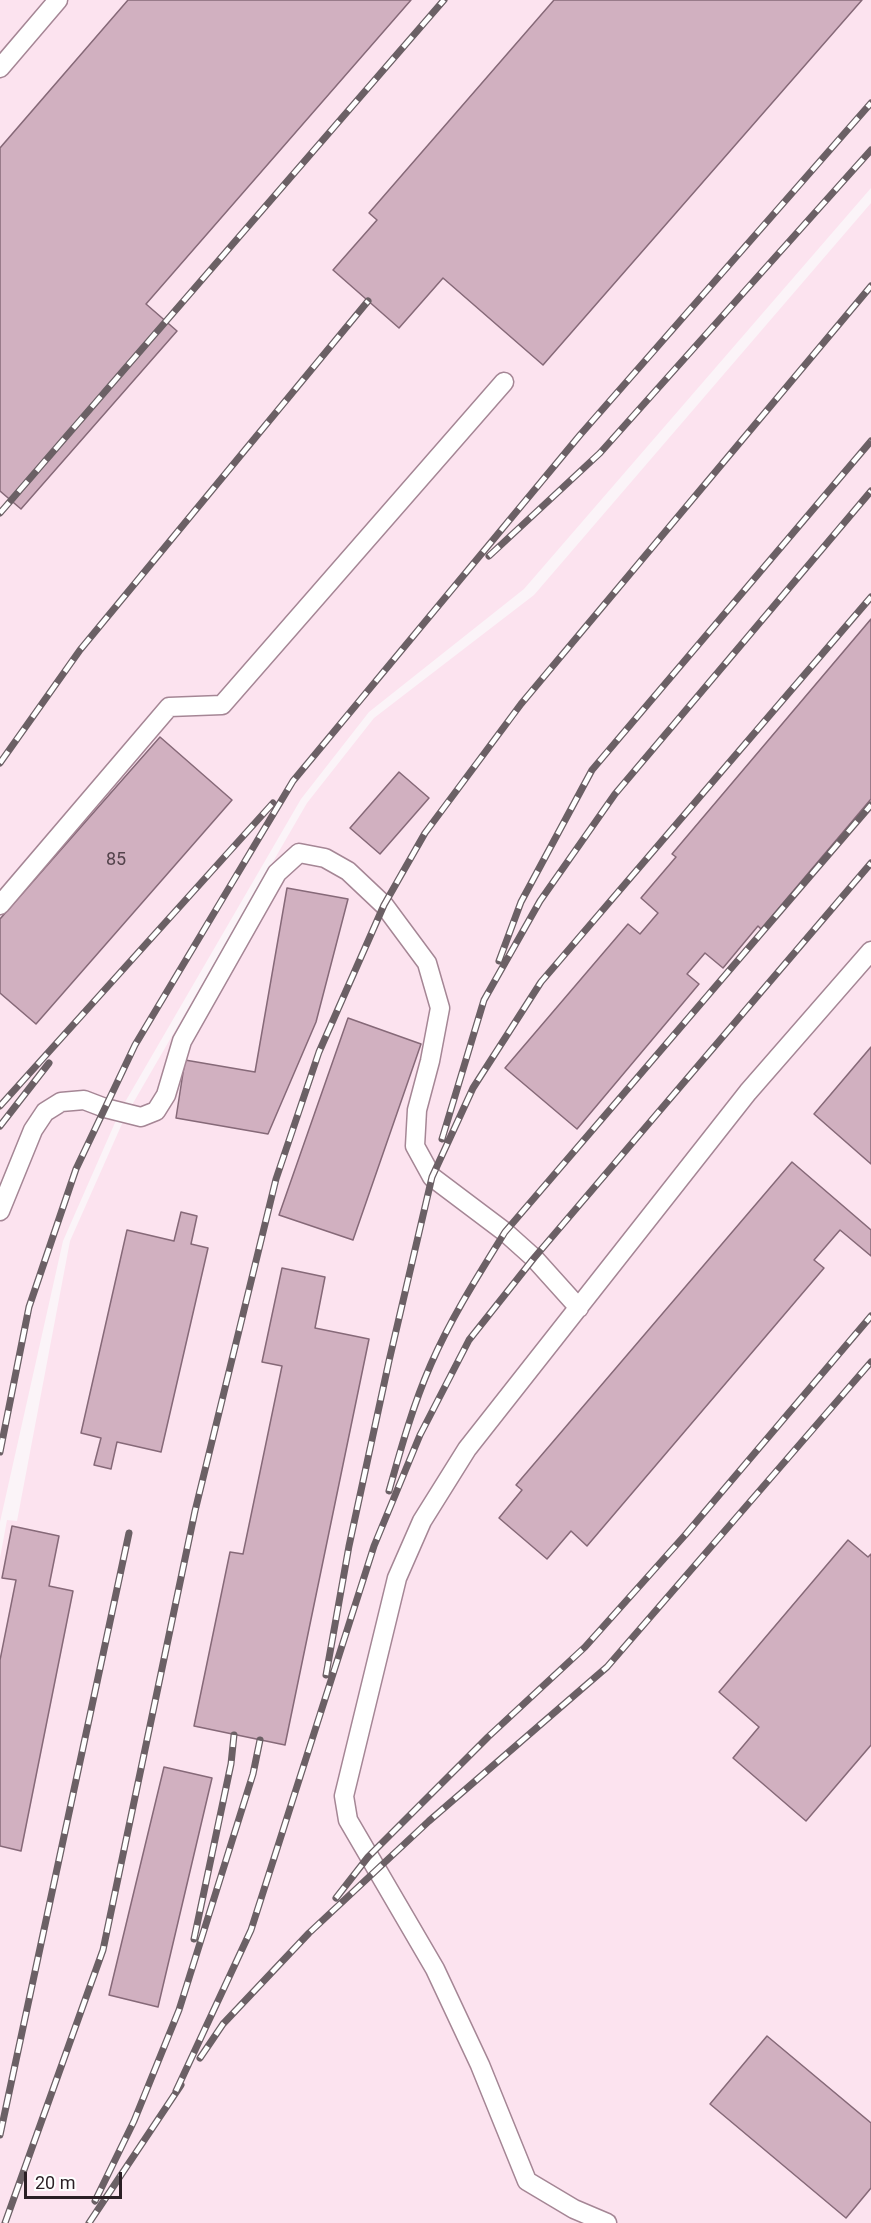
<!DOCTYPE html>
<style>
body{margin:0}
#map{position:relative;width:871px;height:2223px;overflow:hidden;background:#fbf4f8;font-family:Roboto,sans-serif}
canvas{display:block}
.scale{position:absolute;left:24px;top:2172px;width:98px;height:27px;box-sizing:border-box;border:3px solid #2b1f25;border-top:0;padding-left:8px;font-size:18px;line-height:21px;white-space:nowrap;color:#2b1f25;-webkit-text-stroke:4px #fff;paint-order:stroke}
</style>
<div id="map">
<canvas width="871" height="2223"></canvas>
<div class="scale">20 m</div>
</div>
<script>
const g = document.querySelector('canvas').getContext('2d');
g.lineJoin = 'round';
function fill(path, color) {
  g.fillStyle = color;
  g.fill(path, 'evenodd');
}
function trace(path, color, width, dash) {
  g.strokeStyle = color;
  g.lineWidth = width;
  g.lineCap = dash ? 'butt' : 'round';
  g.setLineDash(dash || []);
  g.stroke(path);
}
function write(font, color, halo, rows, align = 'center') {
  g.font = font + ' Roboto,sans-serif';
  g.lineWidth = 4.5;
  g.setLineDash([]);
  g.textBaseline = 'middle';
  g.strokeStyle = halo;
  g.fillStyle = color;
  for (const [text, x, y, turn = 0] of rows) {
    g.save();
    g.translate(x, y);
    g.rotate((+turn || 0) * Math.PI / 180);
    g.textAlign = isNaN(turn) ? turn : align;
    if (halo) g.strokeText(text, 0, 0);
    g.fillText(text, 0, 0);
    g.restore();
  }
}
fill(new Path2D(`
 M0 0H871V188L524 589 369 712 301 799 121 1109 63 1241 0 1522Z
 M871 203V2223H0V1558L7 1520 17 1521 70 1241 125 1117 307 803 374 718 534 595Z`), '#fce3ef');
const building = new Path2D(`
 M128 0H411L146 304 177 331 21 509 0 491V148Z
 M554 0H862L543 365 443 278 399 328 333 270 377 220 369 213Z
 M871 619V799L761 929 758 926 723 968 705 953 687 974 699 984 577 1129 505 1068 628 924 640 934 658 913 641 898 676 857 672 854Z
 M160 737 232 800 36 1024 0 993V919Z
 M399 772 429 798 380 854 350 828Z
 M287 888 348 899 316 1022 268 1134 176 1118 185 1060 255 1072Z
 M348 1018 421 1044 353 1240 279 1215Z
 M871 1047V1164L814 1114Z
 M792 1162 871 1230V1256L840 1230 814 1260 824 1268 587 1546 571 1531 547 1559 499 1518 522 1490 516 1485Z
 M181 1212 197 1216 191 1244 208 1248 161 1452 117 1442 111 1469 94 1465 101 1438 81 1433 127 1230 174 1241Z
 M282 1268 325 1277 315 1328 369 1339 285 1745 194 1726 230 1552 243 1554 282 1366 262 1362Z
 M12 1526 59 1536 49 1586 73 1591 21 1851 0 1846V1660L16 1580 2 1578Z
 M848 1540 868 1557 871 1554V1745L806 1821 733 1758 759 1727 719 1692Z
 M164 1767 212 1778 158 2007 109 1995Z
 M767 2036 871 2123V2188L846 2218 710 2104Z`);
fill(building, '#d1b0c0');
trace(building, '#866978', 1.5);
const service = new Path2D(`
 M0 68 58 0
 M0 905 169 707 222 705 504 382
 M0 1211 33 1130 45 1112 61 1102 84 1100 105 1108 141 1117 156 1111 166 1095 182 1041 277 873 299 853 325 858 348 871 384 905 427 963 440 1008 430 1061 417 1110 415 1146 432 1177 505 1232 534 1258 579 1308
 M607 2223 574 2209 527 2181 480 2065 435 1969 348 1820 344 1796 397 1578 422 1521 467 1449 748 1092 871 951`);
trace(service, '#a58695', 21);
trace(service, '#fff', 18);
const rail = new Path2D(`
 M0 513 444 0
 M489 556 600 453 871 150
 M0 763 80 650 368 301
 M499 961 521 902 592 770 871 441
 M0 1106 273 803
 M0 1126 49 1063
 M442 1139 484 1000 540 901 615 794 871 491
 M0 1452 29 1307 76 1169 135 1045 293 781 580 435 871 103
 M389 1491C401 1448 413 1405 431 1364 451 1318 479 1274 505 1232L871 805
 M326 1675 349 1546 389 1361 432 1177 473 1088 541 982 871 597
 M336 1898 368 1857 488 1737 585 1647 686 1534 871 1316
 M194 1939 231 1764 234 1735
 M200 2058 223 2024 309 1933 429 1821 607 1667 871 1362
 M176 2091 251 1930 374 1546 420 1435 469 1340 534 1258 871 863
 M0 2135 129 1533
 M95 2201 134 2121 179 2010 253 1774 260 1740
 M5 2223 103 1950 195 1511 276 1179 319 1052 384 905 425 833 521 704 871 286
 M89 2223 181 2085`);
trace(rail, '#6b6065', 7);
trace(rail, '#fff', 4.5, [14]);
write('18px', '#54434c', null, [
 ["85",116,860]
]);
</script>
